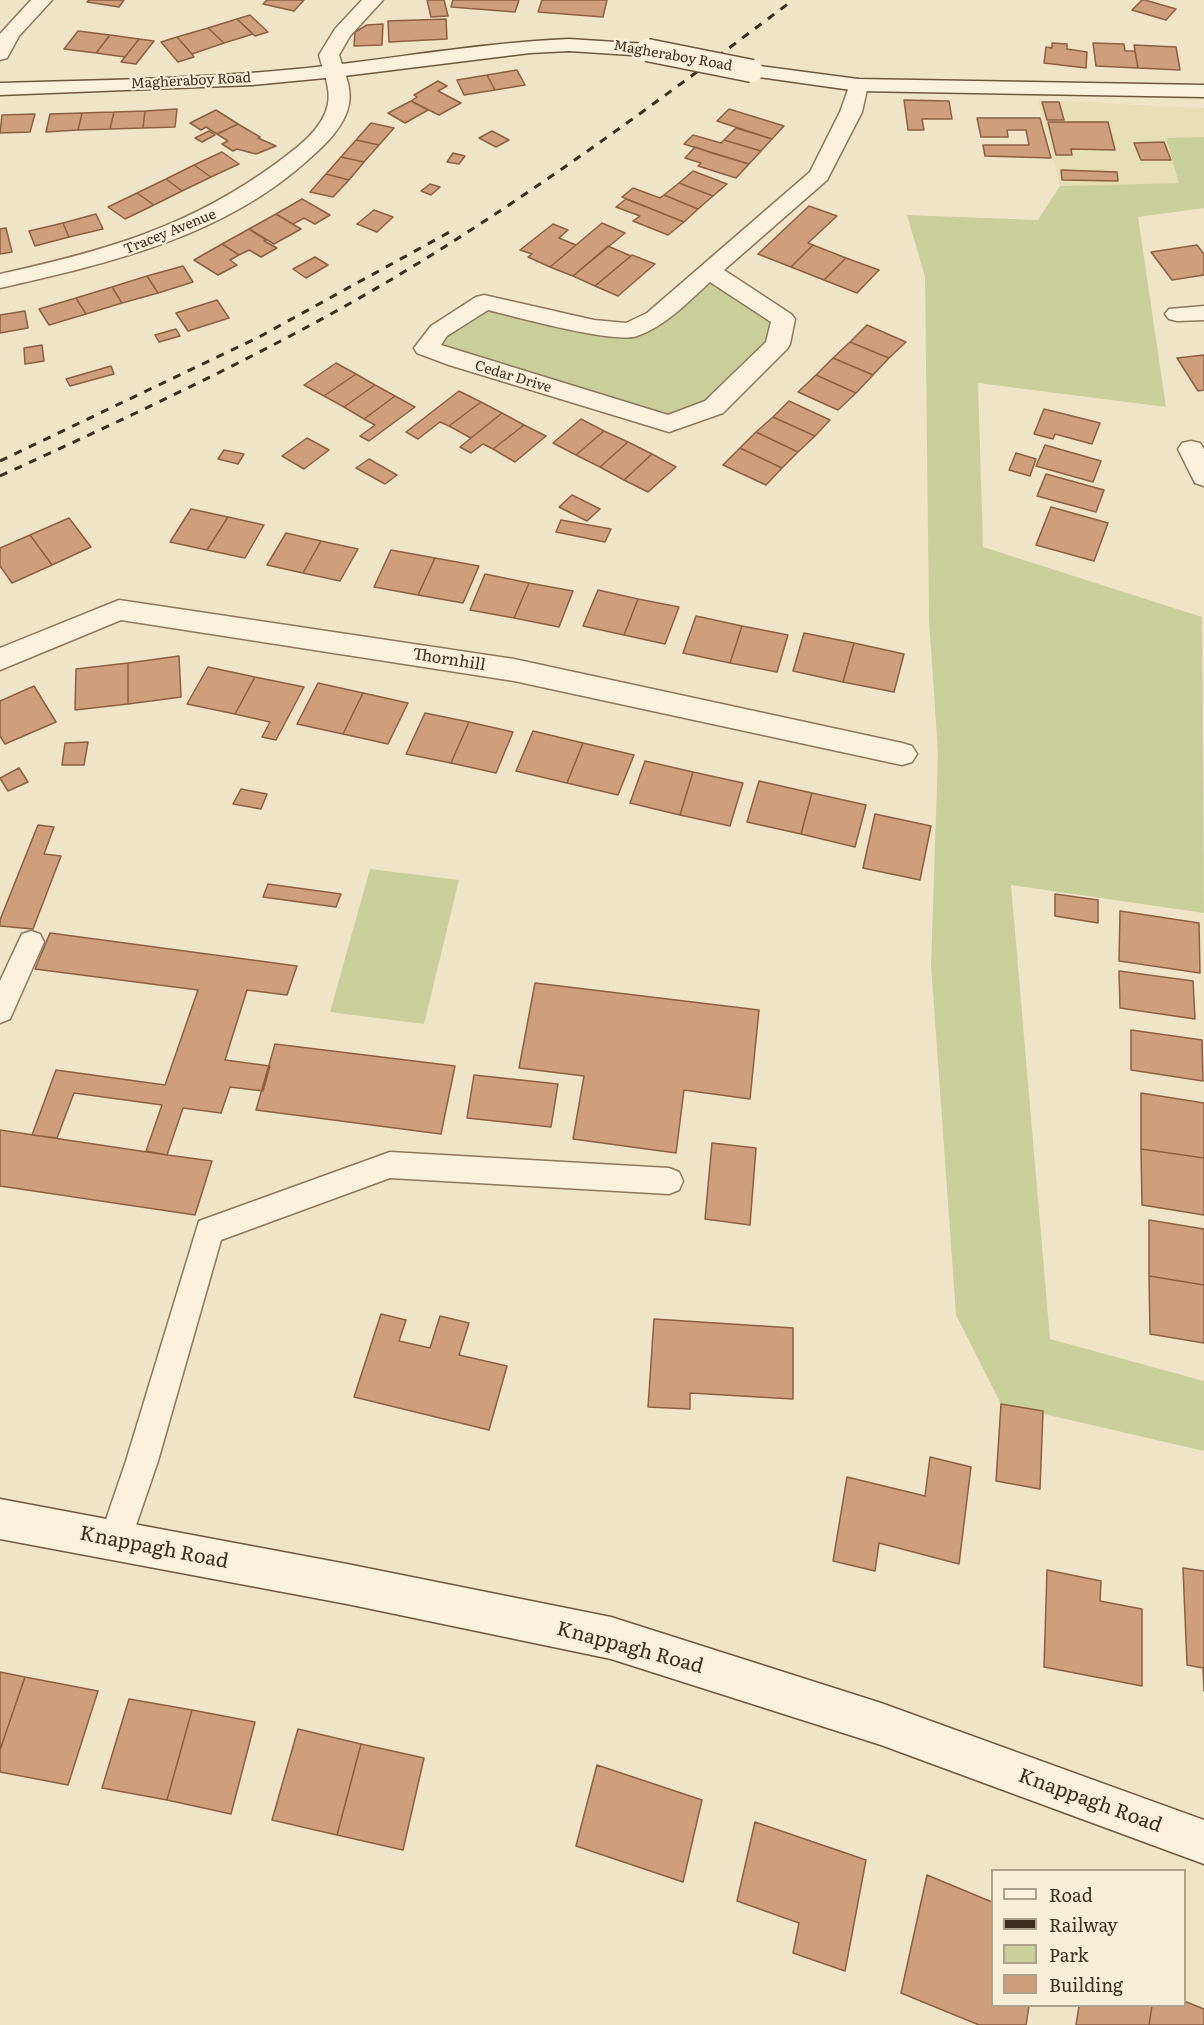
<!DOCTYPE html>
<style>
body{margin:0}
#map{position:relative;width:1204px;height:2025px;overflow:hidden;background:#f0e4c8;font-family:Literata,serif}
canvas{display:block}
.legend{position:absolute;left:991px;top:1869px;width:195px;height:138px;box-sizing:border-box;background:#f7eed8;border:2px solid #ada18e;margin:0;padding:8px 10px;list-style:none;font-size:18px;color:#3d2e20}
.legend li{display:flex;align-items:center;gap:12px;height:30px}
.legend b{width:30px;border:2px solid #ada18e}
</style>
<div id="map">
<canvas width="1204" height="2025"></canvas>
<ul class="legend">
<li><b style="height:8px;background:#faf1dc"></b>Road</li>
<li><b style="height:8px;background:#3d2e20"></b>Railway</li>
<li><b style="height:16px;background:#c9cf9b"></b>Park</li>
<li><b style="height:16px;background:#cf9f7d"></b>Building</li>
</ul>
</div>
<script>
const g = document.querySelector('canvas').getContext('2d');
g.lineJoin = 'round';
function fill(path, color) {
  g.fillStyle = color;
  g.fill(path, 'evenodd');
}
function trace(path, color, width, dash) {
  g.strokeStyle = color;
  g.lineWidth = width;
  g.lineCap = dash ? 'butt' : 'round';
  g.setLineDash(dash || []);
  g.stroke(path);
}
function write(font, color, halo, rows, align = 'center') {
  g.font = font + ' Literata,serif';
  g.lineWidth = 4.5;
  g.setLineDash([]);
  g.textBaseline = 'middle';
  g.strokeStyle = halo;
  g.fillStyle = color;
  for (const [text, x, y, turn = 0] of rows) {
    g.save();
    g.translate(x, y);
    g.rotate((+turn || 0) * Math.PI / 180);
    g.textAlign = isNaN(turn) ? turn : align;
    if (halo) g.strokeText(text, 0, 0);
    g.fillText(text, 0, 0);
    g.restore();
  }
}
fill(new Path2D(`
 M1038 100 1204 108V137L1166 138 1180 183 1060 186Z`), '#e6deb5');
fill(new Path2D(`
 M1204 137V208L1138 217 1166 407 978 383 983 547 1202 617 1204 913 1011 885 1050 1339 1204 1381V1451L1001 1404 956 1315 931 965 938 753 929 620 925 277 907 215 1038 220 1060 186 1179 183 1166 138Z
 M710 279 773 323 768 343 702 403 668 415 461 354 438 345 448 331 489 307 636 334Z
 M370 869 459 880 424 1024 330 1012Z`), '#c9cf9b');
const building = new Path2D(`
 M89 0H124L119 7 87 2Z
 M267 0H304L294 11 263 4Z
 M427 0H444L448 16 431 17Z
 M453 0H519L515 12 451 7Z
 M542 0H607L603 17 538 12Z
 M1142 0H1145L1176 9 1166 20 1132 10Z
 M250 15 268 32 255 36 237 19Z
 M237 19 253 34 224 43 208 28Z
 M446 19 447 39 389 42 388 21Z
 M383 24 382 45 354 46 355 32 367 25Z
 M208 28 224 43 192 54 177 37Z
 M78 31 110 35 96 53 64 49Z
 M110 35 139 39 125 57 96 53Z
 M177 37 192 54 194 57 178 62 161 42Z
 M139 39 154 41 136 64 121 62Z
 M1052 43 1067 44V49L1087 52 1086 68 1044 63 1046 47 1052 48Z
 M1093 43 1124 44 1125 51H1135L1138 68 1096 66Z
 M1134 45 1176 47 1180 70 1138 68Z
 M517 70 525 85 495 90 487 75Z
 M487 75 495 90 464 95 457 80Z
 M438 81 447 86 438 91 461 103 439 115 411 101 417 97 414 95Z
 M904 100 949 101 952 119H922L924 130H908Z
 M411 101 428 110 405 123 388 113Z
 M1042 102H1059L1064 120H1047Z
 M177 109 175 127 143 128 145 111Z
 M729 109 784 126 772 139 717 121Z
 M216 110 238 124 217 134 206 127 201 130 190 123Z
 M145 111 143 128 110 129 114 112Z
 M114 112 110 129 78 130 82 113Z
 M82 113 78 130 46 132 50 114Z
 M35 114 30 132 0 133 2 115Z
 M977 118H1040L1051 158 985 156 983 145H1029L1026 130H1007L1008 137H981Z
 M1048 122H1108L1115 150 1071 149 1072 155H1056Z
 M371 123 394 128 379 145 356 140Z
 M238 124 260 137 258 138 276 146 256 154 237 149 233 151 222 144 228 141 217 134Z
 M736 128 772 139 761 151 724 140Z
 M209 131 215 135 202 142 195 138Z
 M492 131 509 140 496 147 479 138Z
 M693 135 721 143 724 140 761 151 749 164 684 144Z
 M356 140 379 145 364 162 341 157Z
 M1164 142 1171 160H1141L1134 143Z
 M695 147 712 153 749 164 736 178 698 166 701 163 685 158Z
 M222 152 239 164 211 177 194 165Z
 M453 153 465 156 459 164 447 162Z
 M341 157 364 162 349 180 326 174Z
 M194 165 211 177 182 191 166 179Z
 M1061 170 1117 172 1118 181 1062 180Z
 M693 171 727 184 713 196 679 183Z
 M326 174 349 180 333 197 310 192Z
 M166 179 182 191 154 205 137 193Z
 M679 183 713 196 698 209 664 195Z
 M430 184 440 187 431 195 421 191Z
 M633 188 660 198 664 195 698 209 684 222 622 197Z
 M137 193 154 205 125 219 108 207Z
 M302 199 330 215 315 224 304 218 293 224 276 214Z
 M626 199 649 208 684 222 668 235 633 221 640 216 616 207Z
 M809 206 837 216 808 243 813 245 791 267 758 254Z
 M374 210 393 217 377 232 357 224Z
 M96 214 103 229 69 237 63 223Z
 M276 214 301 229 274 244 249 229Z
 M63 223 69 237 35 246 29 231Z
 M602 223 625 233 573 276 550 267Z
 M553 224 568 230 559 238 576 245 550 267 528 257 532 254 520 250Z
 M6 228 12 252 0 254V229Z
 M249 229 266 240 264 241 277 248 261 257 249 250 239 255 222 244Z
 M222 244 239 255 230 260 237 265 218 275 194 260Z
 M813 245 846 258 824 280 791 267Z
 M1197 245 1204 254V275L1172 280 1151 252Z
 M608 246 631 256 595 286 573 276Z
 M632 255 655 264 618 296 595 286Z
 M315 257 328 265 306 278 293 269Z
 M846 258 879 270 857 293 824 280Z
 M183 266 193 282 158 293 147 276Z
 M147 276 158 293 122 303 112 287Z
 M112 287 122 303 86 314 76 298Z
 M76 298 86 314 49 325 39 309Z
 M217 300 229 318 188 331 176 313Z
 M25 311 28 328 0 333V315Z
 M867 325 906 342 889 358 850 342Z
 M176 329 180 336 159 342 155 335Z
 M850 342 889 358 873 375 833 358Z
 M42 345 44 361 25 364 24 348Z
 M1204 355V390L1198 391 1177 358Z
 M833 358 873 375 856 393 816 375Z
 M336 363 356 374 324 396 304 385Z
 M111 366 114 374 70 386 66 379Z
 M356 374 375 385 344 407 324 396Z
 M816 375 856 393 838 410 798 392Z
 M375 385 395 396 364 419 344 407Z
 M459 391 481 402 449 426 440 422 418 439 406 432Z
 M395 396 415 407 369 441 360 436 375 425 364 419Z
 M789 401 830 420 815 436 773 417Z
 M481 402 502 413 471 438 449 426Z
 M1044 409 1100 423 1092 444 1055 434 1053 439 1034 434Z
 M502 413 524 425 493 449 483 444 471 453 460 447Z
 M773 417 815 436 798 452 756 432Z
 M581 419 604 431 576 455 553 443Z
 M524 425 546 436 515 462 493 449Z
 M604 431 628 442 600 467 576 455Z
 M756 432 798 452 782 468 740 448Z
 M307 438 329 450 304 469 282 456Z
 M628 442 652 454 624 480 600 467Z
 M1045 445 1101 461 1093 482 1036 466Z
 M740 448 782 468 766 485 723 465Z
 M224 450 244 454 238 464 218 459Z
 M1016 453 1036 459 1030 476 1009 470Z
 M652 454 676 467 648 492 624 480Z
 M369 459 397 475 385 484 356 468Z
 M1046 474 1104 490 1096 512 1037 496Z
 M572 495 600 509 587 521 559 507Z
 M1051 507 1108 523 1094 561 1036 545Z
 M191 509 228 517 207 550 170 542Z
 M228 517 264 525 245 558 207 550Z
 M69 518 91 547 52 565 30 535Z
 M561 520 611 529 605 542 556 532Z
 M286 533 321 541 303 573 267 565Z
 M30 535 52 565 12 583 0 566V548Z
 M321 541 358 549 340 581 303 573Z
 M391 550 435 558 418 595 374 587Z
 M435 558 479 566 463 603 418 595Z
 M485 574 529 583 514 618 470 610Z
 M529 583 573 591 559 627 514 618Z
 M598 590 638 599 624 635 583 626Z
 M638 599 679 607 665 644 624 635Z
 M696 616 742 626 730 663 683 653Z
 M742 626 788 635 777 672 730 663Z
 M804 633 854 643 843 682 793 671Z
 M854 643 904 654 894 692 843 682Z
 M179 656 181 697 128 704V663Z
 M128 663V704L75 710 76 669Z
 M208 667 255 677 235 714 187 704Z
 M255 677 304 687 276 740 262 737 270 722 235 714Z
 M318 683 363 693 343 734 297 724Z
 M34 686 56 722 5 744 0 736V701Z
 M363 693 408 703 388 744 343 734Z
 M425 713 469 722 451 763 406 754Z
 M469 722 513 732 496 773 451 763Z
 M533 731 583 743 567 783 516 771Z
 M88 742 84 765H62L65 743Z
 M583 743 634 755 618 795 567 783Z
 M645 761 693 772 680 815 630 803Z
 M19 768 28 782 8 791 0 778Z
 M693 772 743 783 730 826 680 815Z
 M759 781 812 793 801 834 747 822Z
 M241 789 267 794 261 809 233 804Z
 M812 793 866 805 855 847 801 834Z
 M875 814 931 826 920 880 863 868Z
 M38 825 54 827 44 854 61 856 33 929 0 926V920Z
 M268 884 341 894 336 907 263 897Z
 M1055 894 1098 900V923L1055 916Z
 M1120 911 1199 923 1200 973 1119 961Z
 M50 933 297 966 287 995 247 990 225 1060 270 1066 263 1091 230 1087 221 1113 183 1108 167 1155 146 1151 162 1105 74 1093 57 1138 32 1135 56 1070 165 1085 198 990 35 969Z
 M1119 971 1193 981 1195 1019 1120 1008Z
 M535 983 759 1010 750 1099 684 1090 676 1153 573 1139 584 1076 519 1068Z
 M1131 1030 1202 1040 1203 1081 1131 1070Z
 M275 1044 455 1066 441 1134 256 1110Z
 M474 1075 558 1084 551 1127 467 1118Z
 M1141 1093 1204 1103V1158L1141 1149Z
 M0 1130 167 1155 212 1161 195 1215 0 1186Z
 M712 1143 756 1148 750 1225 705 1219Z
 M1141 1149 1204 1158V1215L1142 1205Z
 M1149 1220 1204 1229V1285L1149 1276Z
 M1149 1276 1204 1285V1343L1150 1334Z
 M381 1314 406 1320 399 1341 430 1348 440 1316 469 1323 459 1355 507 1366 489 1430 354 1397Z
 M654 1319 793 1328V1399L690 1393V1409L648 1407Z
 M1001 1404 1043 1411 1040 1489 996 1481Z
 M930 1457 971 1467 959 1564 879 1543 875 1571 833 1561 847 1477 925 1496Z
 M1183 1568 1204 1571V1691L1203 1668 1187 1665Z
 M1047 1570 1101 1581 1100 1601 1142 1609V1686L1044 1667Z
 M0 1672 25 1677 0 1750Z
 M25 1677 98 1691 68 1785 0 1772V1750Z
 M129 1699 192 1710 167 1800 102 1788Z
 M192 1710 255 1722 231 1814 167 1800Z
 M298 1729 361 1744 337 1835 272 1820Z
 M361 1744 424 1758 403 1850 337 1835Z
 M597 1765 702 1800 683 1882 576 1846Z
 M755 1822 866 1860 845 1971 793 1953 799 1923 737 1901Z
 M927 1875 992 1902V2006H1029L1026 2025H979L901 1993Z
 M1184 2001 1204 2009V2025H1149L1152 2006H1184Z
 M1079 2006H1152L1149 2025H1076Z`);
fill(building, '#cf9f7d');
trace(building, '#8d5f41', 1.5);
const lane = new Path2D(`
 M31 931 40 934 44 942 10 1019 0 1023V981L22 934Z
 M390 1152 669 1168 679 1172 683 1181 679 1190 669 1194 390 1178 221 1240 158 1461 131 1540 127 1552 115 1556 103 1552 99 1540 126 1461 199 1221Z`);
const street = new Path2D(`
 M31 0H52L19 36 7 58 0 60V34Z
 M362 0H383L350 36 339 55C344 71 352 87 349 104 345 126 325 145 309 159 223 237 110 263 0 288V274C105 251 190 227 278 162 297 148 323 129 328 104 331 88 323 71 319 55L335 29Z
 M858 79 865 81 868 85 862 112 827 180 724 270 791 314 795 319 790 344 787 349 723 413 669 432 449 365 417 353 414 348 431 326 476 297 484 295 594 320 626 323 647 313 810 172 840 112 851 81ZM710 282 771 322 766 342 705 401 668 415 441 345 447 336 488 310C516 317 614 344 637 336 666 326 688 302 710 282Z
 M1204 306V320L1177 321 1169 319 1165 314 1169 309Z
 M1191 441 1200 443 1204 449V486L1195 483 1178 449 1182 443Z
 M119 600 514 659 902 743 912 746 917 754 912 762 902 765 514 681 121 620 0 670V648Z`);
const secondary = new Path2D(`
 M569 39 647 44 654 46 657 50 654 54 647 56 569 51 530 53 336 77 252 85 0 95V83C99 80 198 79 297 69 388 60 477 43 569 39Z
 M752 65 858 79 1204 85V97L858 91 745 75 742 71 745 67Z
 M0 1499 347 1564 611 1617 881 1703 1204 1820V1864L881 1745 611 1659 347 1604 0 1539Z`);
trace(lane, '#8d765c', 3);
trace(street, '#8d765c', 3);
trace(secondary, '#6f573f', 3);
fill(lane, '#faf1dc');
fill(street, '#faf1dc');
fill(secondary, '#faf1dc');
trace(new Path2D(`
 M0 461 259 337 455 229
 M0 476C131 416 263 355 387 282 527 199 663 98 793 0`), '#3d2e20', 3, [8, 8]);
const secondaryBridge = new Path2D(`
 M647 50 752 71`);
trace(secondaryBridge, '#6f573f', 25, []);
trace(secondaryBridge, '#faf1dc', 22);
write('14px', '#3d2e20', '#f7eed8', [
 ["Magheraboy Road",673,56,10],
 ["Magheraboy Road",191,81,-3],
 ["Tracey Avenue",170,232,-22],
 ["Cedar Drive",513,377,17]
]);
write('16px', '#3d2e20', '#f7eed8', [
 ["Thornhill",449,660,9]
]);
write('20px', '#3d2e20', '#f7eed8', [
 ["Knappagh Road",154,1548,11],
 ["Knappagh Road",630,1648,15],
 ["Knappagh Road",1090,1801,20]
]);
</script>
